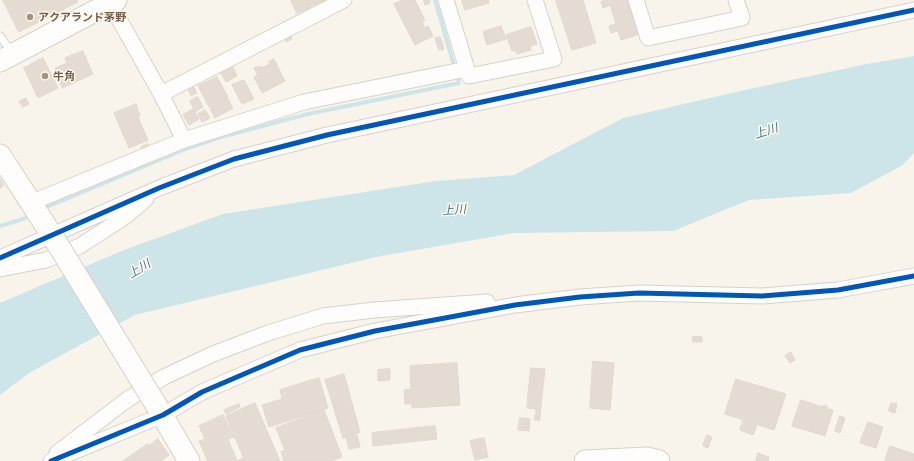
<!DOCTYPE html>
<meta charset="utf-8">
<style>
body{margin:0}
canvas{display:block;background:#f8f4ec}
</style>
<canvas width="914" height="461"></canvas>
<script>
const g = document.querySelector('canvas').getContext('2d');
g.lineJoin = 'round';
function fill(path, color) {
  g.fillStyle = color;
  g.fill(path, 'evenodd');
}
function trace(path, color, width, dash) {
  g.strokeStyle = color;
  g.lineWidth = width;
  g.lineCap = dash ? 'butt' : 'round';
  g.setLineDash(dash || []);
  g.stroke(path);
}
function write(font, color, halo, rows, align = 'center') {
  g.font = font + ' Lato,"Noto Sans JP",sans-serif';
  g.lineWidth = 3;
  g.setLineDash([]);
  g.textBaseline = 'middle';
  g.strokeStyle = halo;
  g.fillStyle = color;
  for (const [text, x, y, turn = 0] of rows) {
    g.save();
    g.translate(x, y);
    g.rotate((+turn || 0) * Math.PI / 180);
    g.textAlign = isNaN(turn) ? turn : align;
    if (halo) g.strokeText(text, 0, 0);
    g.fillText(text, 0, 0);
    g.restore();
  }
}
fill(new Path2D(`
 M914 56V153L903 165 851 193 749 200 673 231 514 233 376 257 135 315 29 373 0 395V303L124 250 223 214 436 181 514 175 623 118 740 91 867 64Z`), '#cde5e9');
trace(new Path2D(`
 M42 209 188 148 221 137 308 114 459 83 435 0
 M0 226 23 219 31 215`), '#cde5e9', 4);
const building = new Path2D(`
 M3 0H77L78 2 19 32Z
 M291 0H307L311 7 297 13Z
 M308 0H326L316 6 315 4 311 6Z
 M403 0H411V1L415 0 425 20 422 22 425 28 428 26 433 36 415 45 394 4Z
 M424 0H429L430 3 425 5Z
 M462 0H488L489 3 465 10Z
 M556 0H583L596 43 572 50Z
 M605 0H630L640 34 621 40 618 31 611 33 609 26 616 24 610 5 603 8 601 2Z
 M501 26 506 39 487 45 483 32Z
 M531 27 537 44 530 46 531 50 517 54 515 50 512 51 506 35Z
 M290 34 292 39 286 42 284 37Z
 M440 37 444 49 439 50 435 38Z
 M83 51 93 74 62 88 55 68 67 63 65 58Z
 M43 58 58 88 38 98 24 68Z
 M274 59 285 81 262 93 254 77 258 75 254 68 260 66 261 68 270 64 269 62Z
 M232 65 237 76 226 82 220 71Z
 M217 77 228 97 226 98V99H228L233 108 215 118 210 108 212 107 211 105 209 107 198 86Z
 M244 80 254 99 242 104 232 85Z
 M193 86 197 93 191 96 188 89Z
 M198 97 203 107 195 112 190 101Z
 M26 98 29 104 23 107 19 102Z
 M136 104 140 116 138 117 148 140 129 148 114 113Z
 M193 109 199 119 189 125 183 115Z
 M205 110 210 118 202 122 198 114Z
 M148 144 149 147 142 150 141 147Z
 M0 179 4 185 0 188Z
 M693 336 702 337V342H693Z
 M791 352 795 360 790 363 785 356Z
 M593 361 614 363 610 410 590 408Z
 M457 363 460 405 412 408V404H405L404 390 411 389 410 366Z
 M531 368 545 369 540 415 536 414V409L527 408Z
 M390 369V380L378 381V370Z
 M344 374 360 432 343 438 325 380Z
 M319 378 328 408 269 427 262 405 282 399 280 390Z
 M736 379 786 394 774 430 725 414Z
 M801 400 823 407 824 405 828 407 827 409 833 410 825 436 792 426Z
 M255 403 280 461H245L226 416Z
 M891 403 897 404 895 413 889 411Z
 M239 404 240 407 226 414 224 410Z
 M324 410 342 457 331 461H284L281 452 285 450 276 428Z
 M223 415 234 437 228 439 237 461 243 458 245 461H208L207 459 199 441 205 439 199 426Z
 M535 415H540V420H535Z
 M840 416 845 418 840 433 835 431Z
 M520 418 530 419 529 431 518 430Z
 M743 421 757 425 753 435 740 430Z
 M868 422 883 427 876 448 860 443Z
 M435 426 437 439 373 446 372 433Z
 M357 435 360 447 349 449 346 437Z
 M707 435 712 437 708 448 703 446Z
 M484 438 488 457 475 460 470 441Z
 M158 439 169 455 161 461 150 445Z
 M148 444 160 461H123Z
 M890 446 914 454V461H885Z
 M758 453 769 457 768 461H756Z`);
fill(building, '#e4dcd3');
trace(building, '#e1d7ce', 1);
const lane = new Path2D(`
 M0 36 12 53`);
const street = new Path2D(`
 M446 0 469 76 554 59 535 0
 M636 0 648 38 742 18 736 0
 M110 3 161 94 184 140
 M161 94 344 0
 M30 203 184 140 304 102 467 69
 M0 258 159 188 234 159 327 135 914 10
 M0 269 46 260 80 246 126 216 146 199
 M57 453 128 399 164 377 213 354 268 333 323 316 374 310 487 302
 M51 461 163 415 202 392 300 350 375 331 515 305 580 297 639 293 762 296 838 290 914 276`);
const secondary = new Path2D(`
 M0 61 116 0
 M0 155 55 240
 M158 408 189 461
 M585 461 647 458 659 461`);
trace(lane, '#d7d1ca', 9);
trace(street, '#d7d1ca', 17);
trace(secondary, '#d8d0c8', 23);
trace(lane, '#fefdfc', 7);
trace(street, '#fefdfc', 15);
trace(secondary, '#fefdfc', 21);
const secondaryBridge = new Path2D(`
 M55 240 158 408`);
trace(secondaryBridge, '#d8d0c8', 23, []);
trace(secondaryBridge, '#fefdfc', 21);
trace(new Path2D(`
 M0 258 159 188 234 159 327 135 914 10
 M51 461 163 415 202 392 300 350 375 331 515 305 580 297 639 293 762 296 838 290 914 276`), '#0057b8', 5);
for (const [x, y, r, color] of [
 [30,17,4,"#a59283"],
 [45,76,4,"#a59283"]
]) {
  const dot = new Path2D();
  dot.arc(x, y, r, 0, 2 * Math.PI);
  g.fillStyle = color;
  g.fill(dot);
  trace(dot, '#fff9ee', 1.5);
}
write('bold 11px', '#785d4a', '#fff9ee', [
 ["アクアランド茅野",38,17],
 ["牛角",53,76]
], 'left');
write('italic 12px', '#427b8b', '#fff9ee', [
 ["上川",766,131,-18],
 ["上川",454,210,-4],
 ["上川",139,269,-31]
]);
</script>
